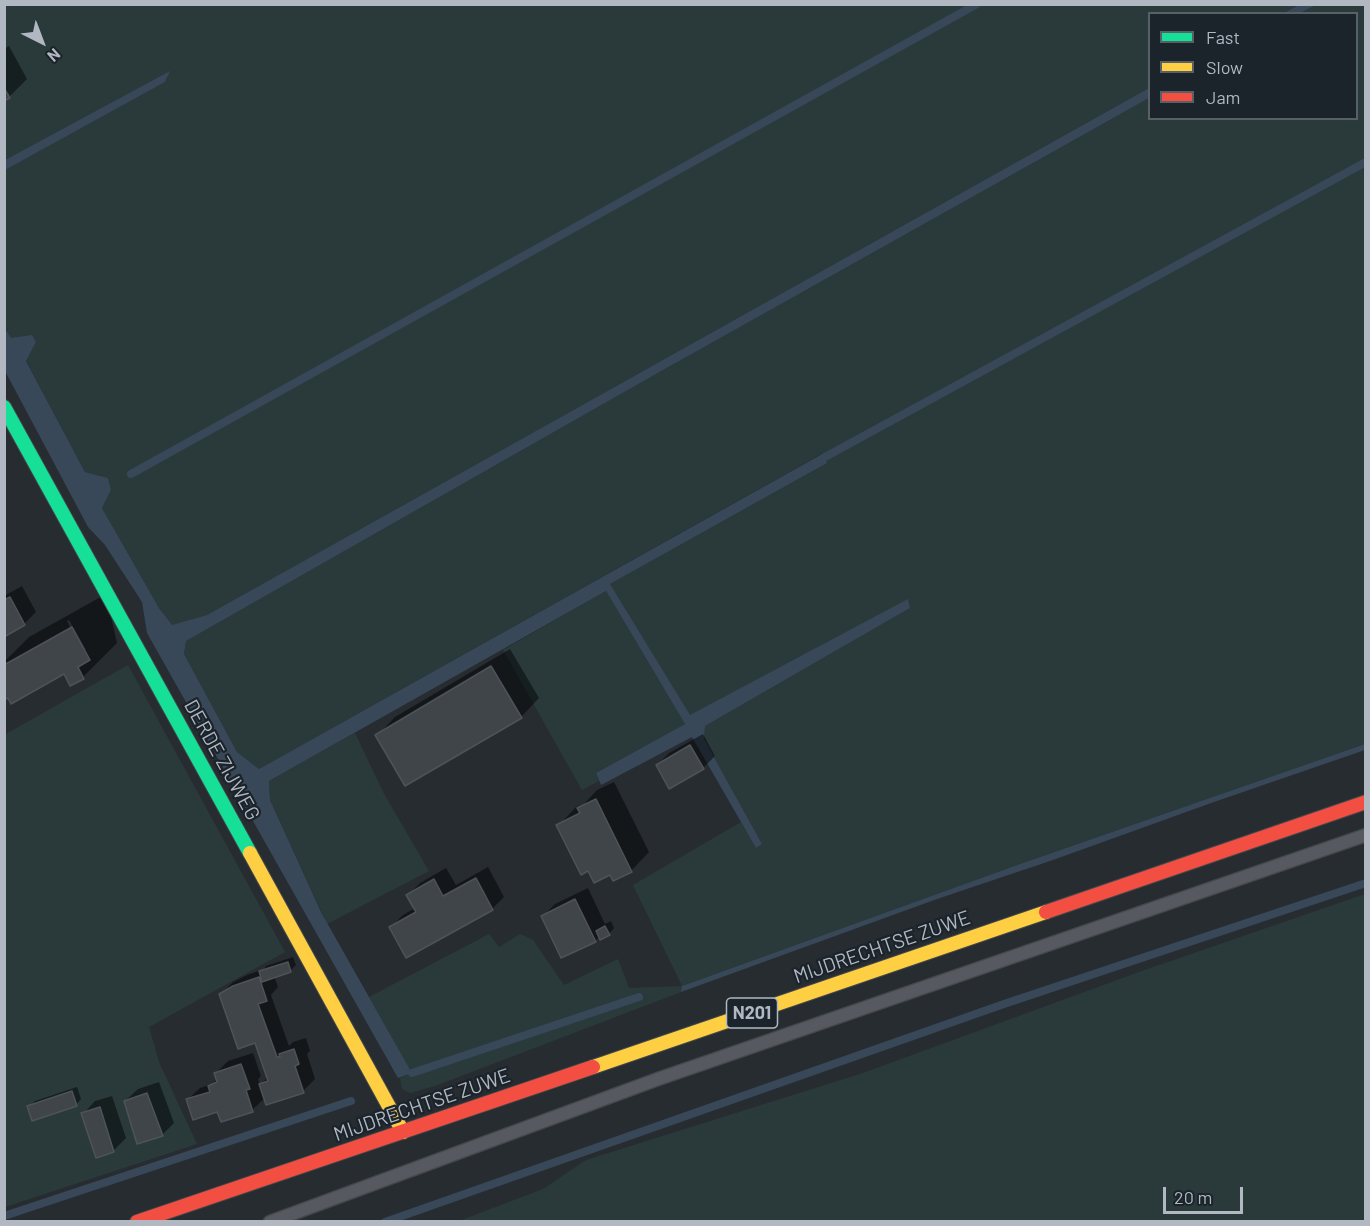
<!DOCTYPE html>
<style>
body{margin:0}
#map{position:relative;width:1370px;height:1226px;overflow:hidden;background:#272c31;font-family:Barlow,sans-serif}
canvas{display:block}
.frame{position:absolute;inset:0;border:6px solid #b1b8c2;pointer-events:none}
.legend{position:absolute;left:1148px;top:12px;width:210px;height:108px;box-sizing:border-box;background:#1b232b;border:2px solid #575f67;margin:0;padding:8px 10px;list-style:none;font-size:18px;color:#b1b8c2}
.legend li{display:flex;align-items:center;gap:12px;height:30px}
.legend b{width:30px;border:2px solid #575f67}
.north{position:absolute;left:12px;top:12px;width:60px;height:60px;-webkit-text-stroke:4px #1b232b;paint-order:stroke;rotate:138deg;font-size:16px;font-weight:700;line-height:24px;text-align:center;color:#b1b8c2}
.north::after{content:'';display:block;margin:auto;width:21px;height:27px;background:#b1b8c2;clip-path:polygon(50% 0,100% 100%,50% 72%,0 100%)}
.scale{position:absolute;left:1163px;top:1187px;width:80px;height:27px;box-sizing:border-box;border:3px solid #b1b8c2;border-top:0;padding-left:8px;font-size:18px;line-height:21px;white-space:nowrap;color:#b1b8c2;-webkit-text-stroke:4px #1b232b;paint-order:stroke}
</style>
<div id="map">
<canvas width="1370" height="1226"></canvas>
<div class="frame"></div>
<ul class="legend">
<li><b style="height:8px;background:#16e098"></b>Fast</li>
<li><b style="height:8px;background:#ffcf43"></b>Slow</li>
<li><b style="height:8px;background:#f24e42"></b>Jam</li>
</ul>
<div class="north">N</div>
<div class="scale">20 m</div>
</div>
<script>
const g = document.querySelector('canvas').getContext('2d');
g.lineJoin = 'round';
function fill(path, color) {
  g.fillStyle = color;
  g.fill(path, 'evenodd');
}
function trace(path, color, width, dash) {
  g.strokeStyle = color;
  g.lineWidth = width;
  g.lineCap = dash ? 'butt' : 'round';
  g.setLineDash(dash || []);
  g.stroke(path);
}
function write(font, color, halo, rows, align = 'center') {
  g.font = font + ' Barlow,sans-serif';
  g.lineWidth = 4.5;
  g.setLineDash([]);
  g.textBaseline = 'middle';
  g.strokeStyle = halo;
  g.fillStyle = color;
  for (const [text, x, y, turn = 0] of rows) {
    g.save();
    g.translate(x, y);
    g.rotate((+turn || 0) * Math.PI / 180);
    g.textAlign = isNaN(turn) ? turn : align;
    if (halo) g.strokeText(text, 0, 0);
    g.fillText(text, 0, 0);
    g.restore();
  }
}
fill(new Path2D(`
 M5 5H1301L1284 13 1150 14 1149 88 207 615 172 626 159 608 102 508 111 490 108 478 85 472 26 360 36 342 31 336 11 339 5 327 4 170 165 82 169 72 5 160Z
 M1316 5H1365V744L1020 864 682 986 681 992 435 1086 410 1093 402 1089 400 1078 412 1073 369 997 489 934 499 947 520 934 533 940 564 985 618 959 629 988 682 986 633 885 741 822 756 848 762 844 704 739 705 726 910 608 908 600 690 716 610 584 827 463 823 453 259 769 237 752 184 654 186 641 656 374 1149 98 1150 118H1356V14L1300 13Z
 M606 591 685 724 596 773 599 781 582 790 503 650Z
 M128 665 285 952 149 1027 159 1062 197 1144 5 1207 4 735Z
 M355 733 384 794 429 871 327 924 270 800 269 781Z
 M1365 894V1221H459L543 1189 586 1160 863 1073 1139 972Z`), '#2a3a3a');
fill(new Path2D(`
 M1301 4 1316 5 1300 13H1284Z
 M170 71 165 82 5 170V160Z
 M1149 88V98L656 374 186 641 184 654 237 752 259 769 824 453 827 463 610 584 690 715 908 599 910 608 705 726 704 739 762 844 756 848 692 737 601 785 596 773 685 724 606 591 269 781 270 800 322 914 412 1073 398 1078 147 633 142 602 105 545 88 527 5 371 4 327 11 338 32 335 36 342 26 361 85 472 108 478 111 490 102 508 159 608 172 625 207 615Z
 M1365 744V750L1214 802 1053 860 937 899 681 992 682 986 1020 864Z`), '#384859');
fill(new Path2D(`
 M9 46 27 79 9 97 4 99V49Z
 M22 586 36 612 24 624 4 635V596Z
 M106 594 117 643 83 677 65 672 4 698V662L29 637ZM69 620 86 650H82L67 621Z
 M510 649 539 698 521 717 377 736 395 717Z
 M703 734 715 756 703 768 657 765 669 753Z
 M614 782 649 852 631 871 558 826 576 807 584 804 597 790Z
 M488 867 504 897 492 909 391 927 403 915 415 908 408 895 420 883 446 868 456 885Z
 M588 888 605 924 611 921 614 928 609 934 600 936 595 941 543 916 555 904Z
 M293 957 296 965 290 971 274 976 278 987 271 995 289 1046 293 1042 306 1038 310 1051 307 1054 315 1079 303 1091 265 1098 252 1110H218L187 1100 200 1088 212 1084 217 1079 216 1073 228 1061 253 1053 261 1076 258 1079 260 1085 268 1077 256 1041 221 994 233 982 247 975 264 969 266 966Z
 M159 1082 174 1123 162 1135 125 1101 138 1089Z
 M77 1087 81 1099 76 1105 29 1107 35 1101Z
 M112 1096 126 1138 114 1150 97 1156 83 1114 95 1101Z`), '#0007');
trace(new Path2D(`
 M825 457 1366 162
 M131 474 977 4
 M412 1073 639 997
 M4 1216 351 1101
 M385 1222 1004 1004 1366 883`), '#384859', 8);
const building = new Path2D(`
 M4 88 10 98 4 101Z
 M10 597 25 625 4 637V600Z
 M72 627 90 660 78 667 84 679 70 686 64 674 11 704 8 698 4 700V665Z
 M491 666 522 718 405 786 375 735Z
 M690 745 704 769 669 789 656 765Z
 M596 799 632 872 613 881 610 875 594 883 588 871 581 875 556 825 580 813 577 808Z
 M476 878 493 910 406 958 389 927 416 912 406 895 434 879 443 896Z
 M575 899 596 942 561 958 541 916Z
 M605 926 610 935 600 940 596 931Z
 M288 962 291 972 262 982 259 971Z
 M259 977 267 1001 258 1004 277 1057H280L279 1054 294 1049 299 1064 295 1066 304 1093 266 1105 259 1084 268 1081 255 1043 238 1049 219 994 233 986Z
 M241 1064 250 1089 246 1090 253 1112 221 1122 217 1112 193 1120 186 1099 210 1092 208 1086 217 1082 214 1073Z
 M72 1091 77 1106 32 1121 27 1106Z
 M147 1093 163 1136 137 1144 124 1101Z
 M100 1107 114 1152 96 1158 81 1113Z`);
fill(building, '#404549');
trace(building, '#4e5359', 1.5);
const lane = new Path2D(`
 M270 1222 658 1079 1366 835`);
const fast = new Path2D(`
 M4 407 250 853`);
const slow = new Path2D(`
 M250 853 403 1132
 M593 1067 1046 912`);
const jam = new Path2D(`
 M1046 912 1366 802
 M137 1222 593 1067`);
trace(lane, '#44484c', 15);
trace(fast, '#44484c', 16);
trace(slow, '#44484c', 16);
trace(jam, '#44484c', 16);
trace(lane, '#565a60', 12);
trace(fast, '#16e098', 14);
trace(slow, '#ffcf43', 14);
trace(jam, '#f24e42', 14);
for (const [x, y, w] of [
 [752,1013,51]
]) {
  const box = new Path2D();
  box.roundRect(x - w / 2, y - 15, w, 30, 4.5);
  g.fillStyle = '#1b232b';
  g.fill(box);
  trace(box, '#b1b8c2', 1.5);
}
write('bold 18px', '#b1b8c2', null, [
 ["N201",752,1013]
]);
write('20px', '#b1b8c2', '#1b232b', [
 ["DERDE ZIJWEG",222,760,61],
 ["MIJDRECHTSE ZUWE",882,947,-19],
 ["MIJDRECHTSE ZUWE",422,1105,-19]
]);
</script>
